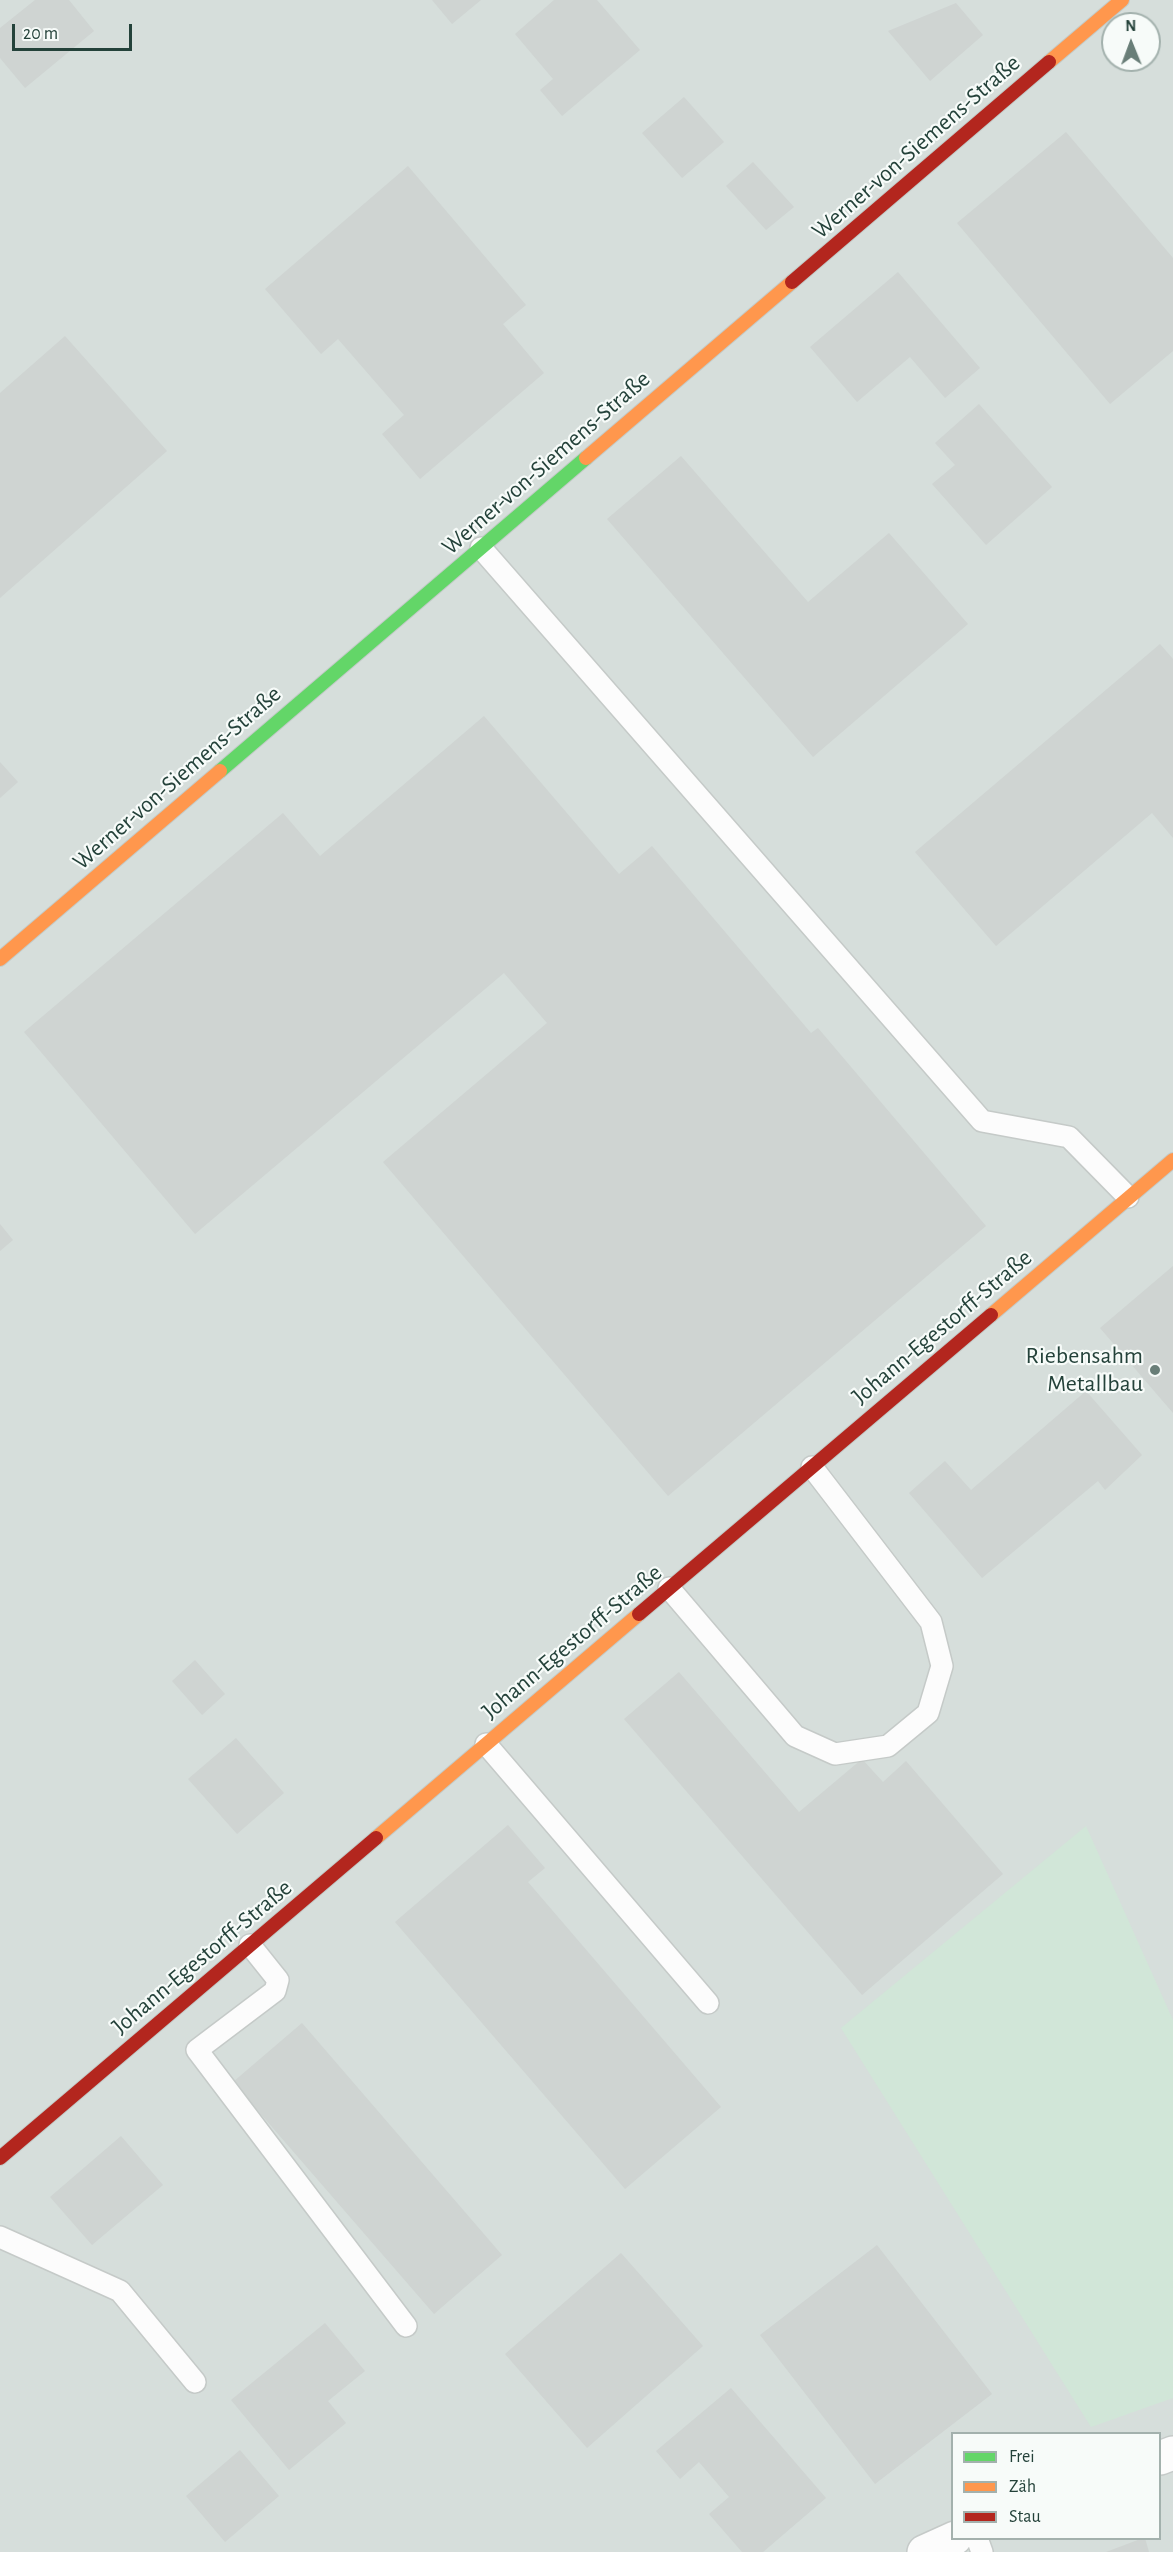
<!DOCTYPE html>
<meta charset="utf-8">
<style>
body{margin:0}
#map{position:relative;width:1173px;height:2552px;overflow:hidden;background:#e8edeb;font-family:"Alegreya Sans",sans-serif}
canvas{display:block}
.legend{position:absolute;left:951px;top:2432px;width:210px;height:108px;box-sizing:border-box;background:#f7fbf9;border:2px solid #a3b1ad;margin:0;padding:8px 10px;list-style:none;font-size:18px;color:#24423a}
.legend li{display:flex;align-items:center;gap:12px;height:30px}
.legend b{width:30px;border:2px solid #a3b1ad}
.north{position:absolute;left:1101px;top:12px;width:60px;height:60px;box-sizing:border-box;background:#f7fbf9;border:2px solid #a3b1ad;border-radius:50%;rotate:359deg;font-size:16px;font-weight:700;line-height:24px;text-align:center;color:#24423a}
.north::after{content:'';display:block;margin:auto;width:21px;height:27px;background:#697e78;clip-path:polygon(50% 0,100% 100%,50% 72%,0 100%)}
.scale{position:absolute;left:12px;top:24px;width:120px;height:27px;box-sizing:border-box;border:3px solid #24423a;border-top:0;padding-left:8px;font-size:18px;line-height:21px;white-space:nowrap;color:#24423a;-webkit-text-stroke:4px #f7fbf9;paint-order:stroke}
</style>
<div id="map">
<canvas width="1173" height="2552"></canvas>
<ul class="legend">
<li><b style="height:8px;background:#63d668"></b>Frei</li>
<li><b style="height:8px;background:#ff974d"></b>Zäh</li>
<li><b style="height:8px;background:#b3261e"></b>Stau</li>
</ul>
<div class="north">N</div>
<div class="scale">20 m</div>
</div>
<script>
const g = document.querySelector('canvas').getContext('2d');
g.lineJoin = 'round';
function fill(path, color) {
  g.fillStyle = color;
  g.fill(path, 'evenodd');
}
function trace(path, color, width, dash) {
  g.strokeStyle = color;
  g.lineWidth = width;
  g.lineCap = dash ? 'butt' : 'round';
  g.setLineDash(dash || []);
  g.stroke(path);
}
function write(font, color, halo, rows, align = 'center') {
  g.font = font + ' "Alegreya Sans",sans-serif';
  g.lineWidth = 4.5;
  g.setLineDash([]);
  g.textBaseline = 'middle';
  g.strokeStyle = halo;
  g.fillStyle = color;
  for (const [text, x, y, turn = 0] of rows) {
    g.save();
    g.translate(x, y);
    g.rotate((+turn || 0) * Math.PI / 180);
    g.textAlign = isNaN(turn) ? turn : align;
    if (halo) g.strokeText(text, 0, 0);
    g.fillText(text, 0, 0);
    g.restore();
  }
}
fill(new Path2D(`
 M0 0H1173V2552H0ZM1113 24H1149V60H1113ZM952 2434H1160V2538H952Z`), '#d6dedb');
fill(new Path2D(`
 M1086 1826 1173 2020V2398L1091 2427 841 2028Z`), '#d1e6d8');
fill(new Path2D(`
 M35 0H69L94 31 25 88 0 58V28Z
 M432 0H481L452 24Z
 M554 0H597L640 50 562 116 540 90 553 79 515 34Z
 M956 3 983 35 930 81 888 31Z
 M684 97 724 142 682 178 642 133Z
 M1066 132 1173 258V351L1110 404 957 223Z
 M753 162 794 207 766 230 726 186Z
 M408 166 526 305 503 324 544 373 420 479 382 434 404 415 338 339 321 354 265 289Z
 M898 272 980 368 945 398 910 357 857 402 810 347Z
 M65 336 167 451 0 598V393Z
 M979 404 1052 487 986 545 932 484 955 465 935 443Z
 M681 456 808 602 889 533 968 624 813 757 607 519Z
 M1160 644 1173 659V838L1152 813 996 946 915 852Z
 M484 716 619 874 652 846 811 1033 818 1028 986 1226 668 1496 383 1162 547 1023 504 973 195 1234 24 1032 283 813 320 856Z
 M0 762 18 782 0 798Z
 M0 1224 13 1240 0 1251Z
 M1173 1266V1413L1100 1328Z
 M1086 1391 1142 1455 1105 1490 1098 1481 982 1578 909 1493 945 1461 971 1490Z
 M195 1660 225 1694 202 1715 172 1681Z
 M679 1672 799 1812 862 1759 883 1782 906 1761 1003 1874 862 1995 624 1719Z
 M236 1738 284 1793 237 1834 188 1779Z
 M508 1825 545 1868 528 1882 721 2107 625 2189 395 1922Z
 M302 2023 502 2255 434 2314 233 2082Z
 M121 2136 163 2185 92 2245 50 2197Z
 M877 2245 992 2394 875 2484 760 2335Z
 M621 2253 703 2346 587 2448 505 2354Z
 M325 2323 365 2371 328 2401 346 2423 289 2470 231 2400Z
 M731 2388 826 2498 763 2552H742L709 2514 729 2497 699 2462 680 2479 656 2451Z
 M240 2450 279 2496 225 2542 186 2496Z
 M1145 2538 1149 2552H1106L1143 2538Z`), '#cfd4d2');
const lane = new Path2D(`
 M481 548 982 1121 1069 1137 1128 1197
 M669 1588 795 1736 835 1754 888 1746 928 1713 942 1666 931 1622 812 1467
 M486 1744 708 2003
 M250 1945 278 1980 275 1991 197 2050 406 2326
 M0 2237 120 2291 195 2382
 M977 2538 982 2552`);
const street = new Path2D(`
 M1160 2458 1173 2453
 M924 2552 955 2538`);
const fast = new Path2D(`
 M220 771 586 458`);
const slow = new Path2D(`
 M1049 62 1122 0
 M586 458 792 282
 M0 959 220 771
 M991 1315 1173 1160
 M376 1838 639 1614`);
const jam = new Path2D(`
 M792 282 1049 62
 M639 1614 991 1315
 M0 2158 376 1838`);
trace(lane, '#c5cac8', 24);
trace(street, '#c5cac8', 36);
trace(fast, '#c3cbc8', 16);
trace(slow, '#c3cbc8', 16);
trace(jam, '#c3cbc8', 16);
trace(lane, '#fcfcfc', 21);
trace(street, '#fcfcfc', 33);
trace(fast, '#63d668', 14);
trace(slow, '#ff974d', 14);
trace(jam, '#b3261e', 14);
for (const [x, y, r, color] of [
 [1155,1370,6,"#697e78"]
]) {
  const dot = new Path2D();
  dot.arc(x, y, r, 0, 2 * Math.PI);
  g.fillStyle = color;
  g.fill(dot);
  trace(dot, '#f7fbf9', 2);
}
write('24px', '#24423a', '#f7fbf9', [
 ["Werner-von-Siemens-Straße",916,147,-41],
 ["Werner-von-Siemens-Straße",546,463,-41],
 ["Werner-von-Siemens-Straße",177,778,-41],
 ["Johann-Egestorff-Straße",942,1327,-40],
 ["Johann-Egestorff-Straße",572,1642,-40],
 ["Johann-Egestorff-Straße",202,1957,-40]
]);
write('24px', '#24423a', '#f7fbf9', [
 ["Riebensahm",1143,1356],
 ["Metallbau",1143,1384]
], 'right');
</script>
